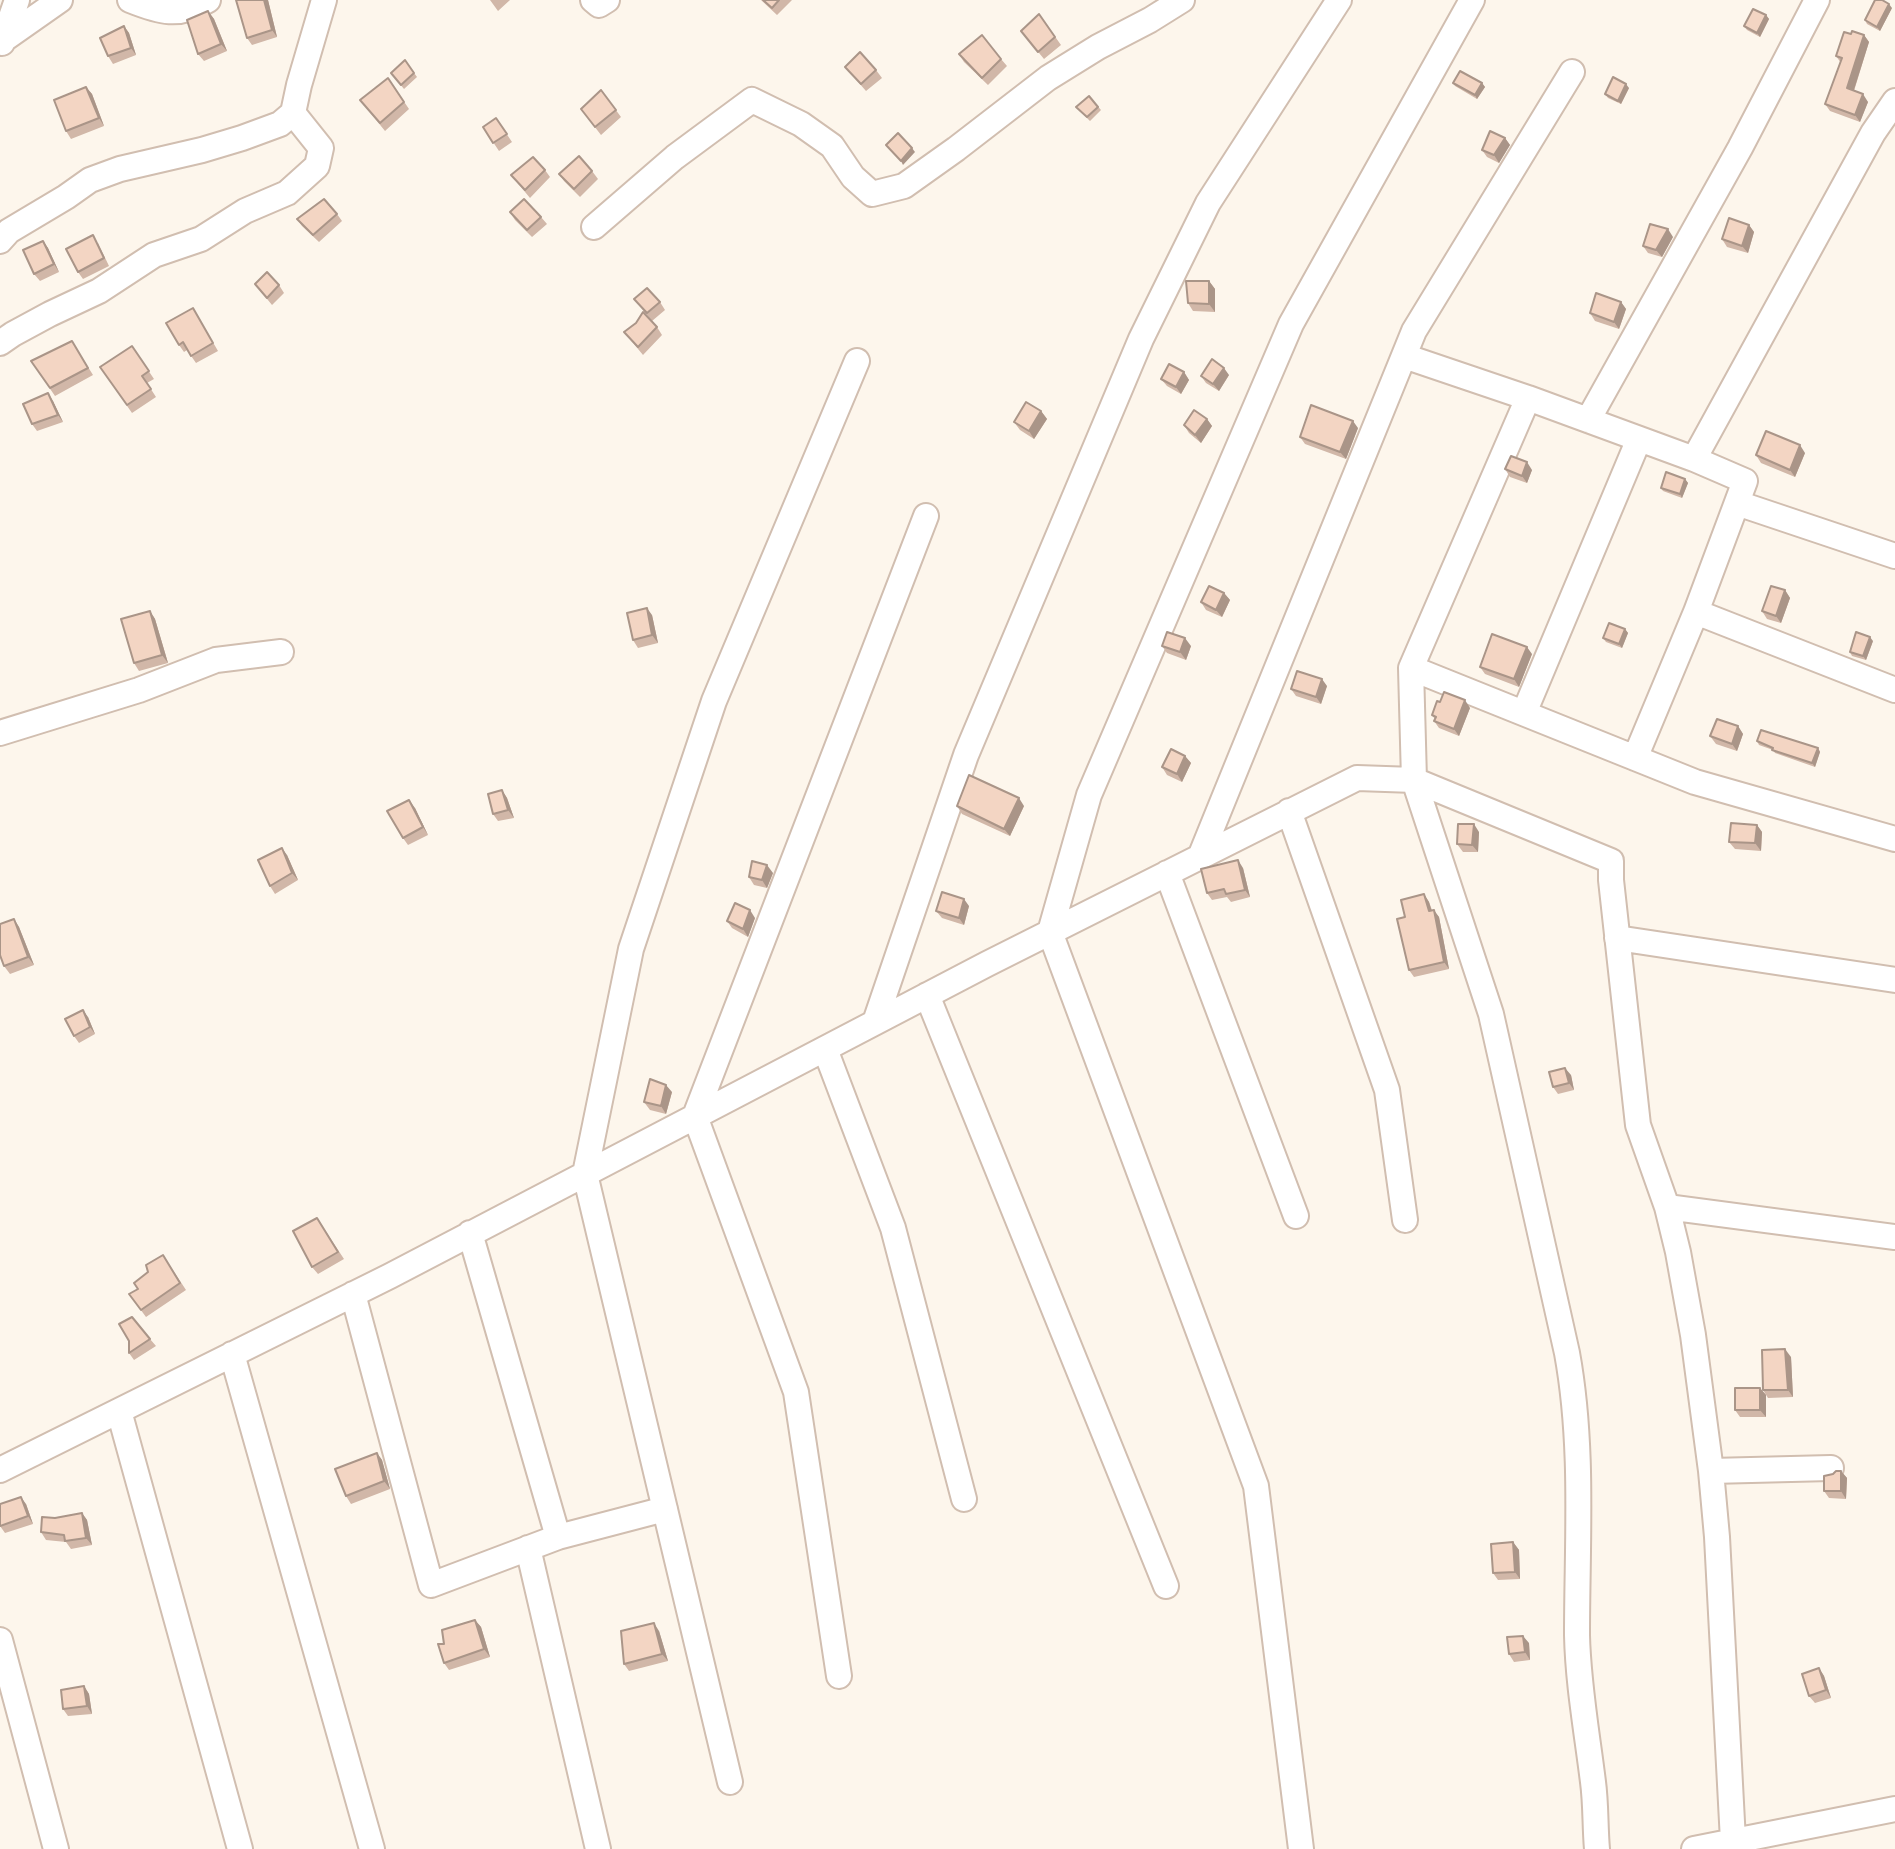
<!DOCTYPE html>
<style>
body{margin:0}
canvas{display:block;background:#fdf6ec}
</style>
<canvas width="1895" height="1849"></canvas>
<script>
const g = document.querySelector('canvas').getContext('2d');
g.lineJoin = 'round';
function trace(path, color, width, dash) {
  g.strokeStyle = color;
  g.lineWidth = width;
  g.lineCap = dash ? 'butt' : 'round';
  g.setLineDash(dash || []);
  g.stroke(path);
}
function fill(path, color) {
  g.fillStyle = color;
  g.fill(path, 'evenodd');
}
const minor = new Path2D(`
 M130 0C160 12 179 18 208 0
 M593 0 599 5 607 0
 M3 40 60 0
 M2 43 17 0
 M594 227 675 157 752 100 801 124 832 146 853 177 872 194 904 186 956 149 1048 78 1098 47 1150 20 1182 0
 M0 241 9 231 66 197 90 180 120 169 202 150 242 138 280 124 293 113 299 85 324 0
 M0 343 13 334 50 314 99 291 154 255 201 239 245 211 287 193 317 166 321 148 293 113
 M1404 356 1528 398
 M1588 420 1740 148 1817 0
 M1694 459 1873 133 1895 101
 M1737 503 1895 556
 M1696 612 1895 690
 M1411 668 1695 782 1895 839
 M1524 713 1639 439
 M0 733 139 690 216 660 281 652
 M1289 811 1387 1090 1405 1220
 M1200 857 1414 331 1572 72
 M1167 873 1296 1216
 M1617 938 1895 980
 M927 995 1166 1586
 M875 1022 966 755 1141 339 1208 203 1339 0
 M825 1049 893 1228 964 1499
 M1667 1207 1895 1237
 M470 1233 558 1537
 M353 1294 431 1585 558 1537 665 1509
 M232 1354 372 1849
 M119 1411 240 1849
 M0 1470 390 1276 987 964 1357 778 1414 780 1611 861V880L1638 1125 1667 1207 1678 1252 1693 1335 1711 1471 1717 1537 1733 1841
 M1711 1471 1831 1468
 M528 1548 598 1849
 M0 1640 56 1849
 M839 1676 796 1392 695 1116 926 516
 M730 1782 585 1174 631 949 714 701 857 361
 M1301 1849 1256 1486 1050 932 1089 795 1291 324 1472 0
 M1597 1849C1595 1827 1596 1804 1593 1782 1587 1733 1578 1684 1577 1635 1577 1541 1584 1446 1567 1353L1491 1014 1414 780 1411 668 1528 398 1694 459 1745 481 1696 612 1635 758
 M1694 1849 1895 1809`);
trace(minor, '#d1beb0', 28);
trace(minor, '#fff', 24);
fill(new Path2D(`
 M236 0H268L277 37 252 45 247 38Z
 M490 0H510L498 11Z
 M761 0H792L777 15Z
 M1892 8 1880 31 1867 24 1865 20Z
 M208 11 214 19 227 51 204 61 198 54Z
 M1039 14 1061 45 1044 59 1021 31Z
 M1766 15 1769 19 1760 37 1747 30 1744 26Z
 M124 26 129 33 136 55 113 64 108 56Z
 M1851 34 1864 35 1869 42 1854 91 1868 102 1860 122 1830 111 1825 104 1841 63 1836 56Z
 M959 54 1001 59 1007 66 988 85 964 62Z
 M405 60 417 77 404 89 391 73Z
 M845 67 876 70 882 78 866 91Z
 M388 78 409 109 385 131 360 100Z
 M1453 83H1482L1485 87 1477 99 1455 86Z
 M86 87 92 94 104 126 71 139 66 131Z
 M1629 88 1621 104 1608 98 1605 94Z
 M601 90 621 117 601 135 581 109Z
 M1089 96 1101 110 1090 121 1076 107Z
 M496 118 512 142 499 151 483 127Z
 M1505 138 1510 145 1499 163 1487 157 1482 150Z
 M545 170 550 177 530 198 511 175Z
 M592 171 598 179 580 197 564 181 559 174Z
 M510 212 541 217 547 224 532 237 515 220Z
 M337 214 342 221 319 242 302 226 297 219Z
 M1749 225 1754 232 1748 253 1727 247 1722 239Z
 M1673 237 1662 257 1648 253 1643 246Z
 M43 241 48 248 59 272 40 281 34 274Z
 M98 243 109 266 83 279 78 272Z
 M1209 281 1215 289V312L1193 311 1188 303Z
 M255 284 279 285 284 293 272 305Z
 M634 299 660 302 665 310 652 321Z
 M1621 302 1626 309 1619 329 1595 321 1590 313Z
 M193 308 218 351 196 363 187 350 184 352 179 345Z
 M657 327 662 335 643 355 624 332Z
 M72 341 93 375 55 396 31 361Z
 M132 346 154 379 147 383 156 397 132 413 100 367Z
 M1184 372 1189 380 1181 394 1167 386 1161 379Z
 M1229 375 1219 391 1206 383 1201 376Z
 M53 401 63 422 37 431 32 424Z
 M1041 411 1047 419 1034 439 1020 430 1014 422Z
 M1207 419 1212 426 1201 443 1189 433 1184 425Z
 M1358 428 1346 459 1305 444 1300 437Z
 M1805 453 1795 477 1761 463 1756 455Z
 M1505 469 1532 470 1527 483 1510 477Z
 M1685 479 1688 483 1682 498 1663 491 1661 488Z
 M1785 590 1790 598 1781 623 1767 619 1762 611Z
 M1224 593 1230 600 1222 617 1206 610 1201 602Z
 M150 611 155 619 168 663 139 671 134 663Z
 M652 615 658 643 638 648 633 640Z
 M1625 629 1628 633 1622 648 1606 642 1603 638Z
 M1873 641 1866 660 1852 656 1850 652Z
 M1162 646H1191L1186 660 1167 653Z
 M1532 654 1519 687 1485 674 1480 667Z
 M1327 686 1321 704 1296 696 1291 689Z
 M1470 708 1459 736 1439 728 1434 721 1435 719 1432 715Z
 M1738 726 1743 734 1737 751 1716 744 1710 736Z
 M1757 741 1803 744 1818 748 1820 752 1815 767 1775 753 1773 750 1759 745Z
 M1185 756 1191 763 1182 782 1167 775 1162 767Z
 M502 790 507 798 514 818 498 821 493 814Z
 M957 806H1024L1010 836 962 814Z
 M415 808 428 835 408 845 403 838Z
 M1757 825 1762 832 1761 851 1735 849 1729 842Z
 M1479 832 1478 852H1463L1457 844Z
 M287 855 298 880 275 894 270 886Z
 M1243 868 1250 897 1231 902 1227 897 1212 900 1207 893Z
 M773 873 767 888 754 885 749 877Z
 M1424 894 1429 902 1432 910 1439 917 1449 969 1414 977 1409 970 1405 917Z
 M969 906 964 925 942 918 936 911Z
 M755 918 748 937 732 928 727 921Z
 M14 919 19 927 34 965 10 974 4 966Z
 M88 1017 95 1034 79 1043 74 1036Z
 M1571 1075 1574 1090 1558 1094 1553 1087Z
 M672 1092 666 1114 650 1110 644 1102Z
 M317 1218 344 1259 318 1274 312 1267Z
 M163 1255 186 1290 146 1317 129 1294 138 1289 148 1272Z
 M150 1339 156 1346 134 1360 129 1353Z
 M1791 1357 1793 1397 1768 1398 1763 1390Z
 M1760 1388 1766 1395V1417H1740L1735 1410Z
 M377 1453 382 1460 390 1489 351 1504 346 1496Z
 M1841 1471 1847 1478 1846 1499 1829 1498 1824 1491 1833 1474Z
 M26 1504 33 1524 5 1533 0 1526Z
 M82 1513 87 1520 92 1545 71 1549 66 1542 46 1540 41 1532 55 1518Z
 M1513 1542 1519 1550 1520 1579 1498 1580 1493 1573Z
 M475 1620 481 1627 490 1657 449 1670 444 1663V1644Z
 M659 1631 668 1661 629 1671 624 1664Z
 M1529 1643 1530 1660 1514 1662 1509 1654Z
 M1819 1668 1824 1676 1831 1698 1815 1703 1809 1696Z
 M84 1686 89 1694 92 1714 68 1716 63 1709Z`), '#d1b7a8');
fill(new Path2D(`
 M264 0H268L277 37 272 30Z
 M1889 4 1892 8 1880 31 1877 27Z
 M208 11 214 19 227 51 221 44Z
 M1766 15 1769 19 1760 37 1757 33Z
 M124 26 129 33 136 55 131 48Z
 M1864 35 1869 42 1852 96 1847 88Z
 M1482 83 1485 87 1477 99 1475 95Z
 M1626 84 1629 88 1621 104 1618 101Z
 M86 87 92 94 104 126 99 118Z
 M1863 94 1868 102 1860 122 1855 115Z
 M1505 138 1510 145 1499 163 1494 155Z
 M912 148 915 152 903 165 901 161Z
 M1749 225 1754 232 1748 253 1742 246Z
 M1668 229 1673 237 1662 257 1656 250Z
 M43 241 48 248 59 272 54 264Z
 M1209 281 1215 289V312L1209 304Z
 M1621 302 1626 309 1619 329 1614 322Z
 M1224 368 1229 375 1219 391 1213 384Z
 M1184 372 1189 380 1181 394 1176 387Z
 M48 393 53 401 63 422 58 415Z
 M1041 411 1047 419 1034 439 1029 431Z
 M1207 419 1212 426 1201 443 1195 435Z
 M1353 421 1358 428 1346 459 1340 452Z
 M1800 445 1805 453 1795 477 1790 470Z
 M1527 462 1532 470 1527 483 1522 476Z
 M1685 479 1688 483 1682 498 1680 494Z
 M1785 590 1790 598 1781 623 1776 616Z
 M1224 593 1230 600 1222 617 1216 610Z
 M647 608 652 615 658 643 652 635Z
 M150 611 155 619 168 663 162 655Z
 M1625 629 1628 633 1622 648 1619 644Z
 M1870 637 1873 641 1866 660 1863 656Z
 M1185 638 1191 646 1186 660 1180 652Z
 M1527 647 1532 654 1519 687 1514 679Z
 M1322 679 1327 686 1321 704 1316 697Z
 M1465 700 1470 708 1459 736 1454 729Z
 M1738 726 1743 734 1737 751 1732 744Z
 M1818 748 1820 752 1815 767 1812 763Z
 M1185 756 1191 763 1182 782 1177 774Z
 M502 790 507 798 514 818 508 810Z
 M1019 798 1024 806 1010 836 1004 829Z
 M409 800 415 808 428 835 423 827Z
 M1474 824 1479 832 1478 852 1472 845Z
 M1757 825 1762 832 1761 851 1755 843Z
 M282 848 287 855 298 880 292 873Z
 M1238 860 1243 868 1250 897 1245 890Z
 M767 865 773 873 767 888 762 880Z
 M1424 894 1429 902 1434 919 1429 911Z
 M964 899 969 906 964 925 959 918Z
 M750 910 755 918 748 937 743 929Z
 M1434 910 1439 917 1449 969 1444 962Z
 M14 919 19 927 34 965 28 957Z
 M83 1010 88 1017 95 1034 90 1027Z
 M1565 1068 1571 1075 1574 1090 1569 1083Z
 M666 1085 672 1092 666 1114 661 1106Z
 M1785 1349 1791 1357 1793 1397 1788 1390Z
 M1760 1388 1766 1395V1417L1760 1410Z
 M377 1453 382 1460 390 1489 384 1481Z
 M1841 1471 1847 1478 1846 1499 1841 1491Z
 M21 1497 26 1504 33 1524 28 1516Z
 M82 1513 87 1520 92 1545 86 1538Z
 M1513 1542 1519 1550 1520 1579 1515 1572Z
 M475 1620 481 1627 490 1657 484 1649Z
 M654 1623 659 1631 668 1661 662 1654Z
 M1523 1636 1529 1643 1530 1660 1525 1652Z
 M1819 1668 1824 1676 1831 1698 1826 1690Z
 M84 1686 89 1694 92 1714 87 1706Z`), '#aa9588');
const building = new Path2D(`
 M236 0H264L272 30 247 38Z
 M763 0H779L772 8Z
 M1875 0H1882L1889 4 1877 27 1865 20Z
 M1753 9 1766 15 1757 33 1744 26Z
 M208 11 221 44 198 54 187 20Z
 M1039 14 1055 37 1038 52 1021 31Z
 M124 26 131 48 108 56 100 38Z
 M1852 31 1864 35 1847 88 1863 94 1855 115 1825 104 1842 58 1836 56 1844 32 1851 34Z
 M982 35 1001 59 982 78 959 54Z
 M860 52 876 70 861 84 845 67Z
 M405 60 414 73 401 85 391 73Z
 M1460 71 1482 83 1475 95 1453 83Z
 M1613 77 1626 84 1618 101 1605 94Z
 M388 78 404 102 380 123 360 100Z
 M86 87 99 118 66 131 54 100Z
 M601 90 616 110 595 127 581 109Z
 M1089 96 1098 107 1087 117 1076 107Z
 M496 118 507 134 493 143 483 127Z
 M1490 131 1505 138 1494 155 1482 150Z
 M898 133 912 148 901 161 886 145Z
 M579 156 592 171 574 189 559 174Z
 M533 157 545 170 525 190 511 175Z
 M324 199 337 214 313 235 297 219Z
 M524 199 541 217 527 230 510 212Z
 M1729 218 1749 225 1742 246 1722 239Z
 M1650 224 1668 229 1656 250 1643 246Z
 M93 235 104 258 78 272 66 249Z
 M43 241 54 264 34 274 23 250Z
 M267 272 279 285 267 298 255 284Z
 M1186 281H1209V304L1188 303Z
 M647 288 660 302 647 313 634 299Z
 M1596 293 1621 302 1614 322 1590 313Z
 M193 308 213 343 191 356 183 342 179 345 166 323Z
 M643 312 657 327 638 347 624 332 636 323Z
 M72 341 88 368 50 388 31 361Z
 M132 346 149 371 142 376 151 389 127 405 100 367Z
 M1212 359 1224 368 1213 384 1201 376Z
 M1169 364 1184 372 1176 387 1161 379Z
 M48 393 58 415 32 424 23 404Z
 M1026 402 1041 411 1029 431 1014 422Z
 M1311 405 1353 421 1340 452 1300 437Z
 M1194 410 1207 419 1195 435 1184 425Z
 M1766 431 1800 445 1790 470 1756 455Z
 M1511 456 1527 462 1522 476 1505 469Z
 M1666 472 1685 479 1680 494 1661 488Z
 M1209 586 1224 593 1216 610 1201 602Z
 M1771 586 1785 590 1776 616 1762 611Z
 M647 608 652 635 633 640 627 613Z
 M150 611 162 655 134 663 121 619Z
 M1609 623 1625 629 1619 644 1603 638Z
 M1167 632 1185 638 1180 652 1162 646Z
 M1856 632 1870 637 1863 656 1850 652Z
 M1492 634 1527 647 1514 679 1480 667Z
 M1297 671 1322 679 1316 697 1291 689Z
 M1444 692 1465 700 1454 729 1434 721 1436 717 1432 715 1437 701 1440 702Z
 M1717 719 1738 726 1732 744 1710 736Z
 M1761 730 1818 748 1812 763 1772 750 1773 748 1757 741Z
 M1171 749 1185 756 1177 774 1162 767Z
 M969 775 1019 798 1004 829 957 806Z
 M502 790 508 810 493 814 488 794Z
 M409 800 423 827 403 838 387 811Z
 M1731 823 1757 825 1755 843 1729 842Z
 M1458 824H1474L1472 845 1457 844Z
 M282 848 292 873 270 886 258 860Z
 M1238 860 1245 890 1226 894 1224 889 1207 893 1201 869Z
 M752 861 767 865 762 880 749 877Z
 M942 892 964 899 959 918 936 911Z
 M1424 894 1429 911 1434 910 1444 962 1409 970 1397 919 1405 917 1401 900Z
 M735 903 750 910 743 929 727 921Z
 M14 919 28 957 4 966 0 955V924Z
 M83 1010 90 1027 74 1036 65 1019Z
 M1565 1068 1569 1083 1553 1087 1549 1072Z
 M650 1079 666 1085 661 1106 644 1102Z
 M317 1218 338 1252 312 1267 293 1231Z
 M163 1255 180 1283 141 1310 129 1294 138 1289 134 1283 148 1272 146 1265Z
 M132 1317 150 1339 129 1353V1341L119 1324Z
 M1785 1349 1788 1390H1763L1762 1350Z
 M1735 1388H1760V1410H1735Z
 M377 1453 384 1481 346 1496 335 1469Z
 M1836 1471H1841V1491H1824V1476L1833 1474Z
 M21 1497 28 1516 0 1526V1504Z
 M82 1513 86 1538 65 1541 64 1535 41 1532 42 1517 55 1518Z
 M1513 1542 1515 1572 1493 1573 1491 1544Z
 M475 1620 484 1649 444 1663 438 1644H444L442 1630Z
 M654 1623 662 1654 624 1664 621 1631Z
 M1523 1636 1525 1652 1509 1654 1507 1637Z
 M1819 1668 1826 1690 1809 1696 1802 1674Z
 M84 1686 87 1706 63 1709 61 1690Z`);
fill(building, '#f3d5c3');
trace(building, '#aa9588', 2);
</script>
